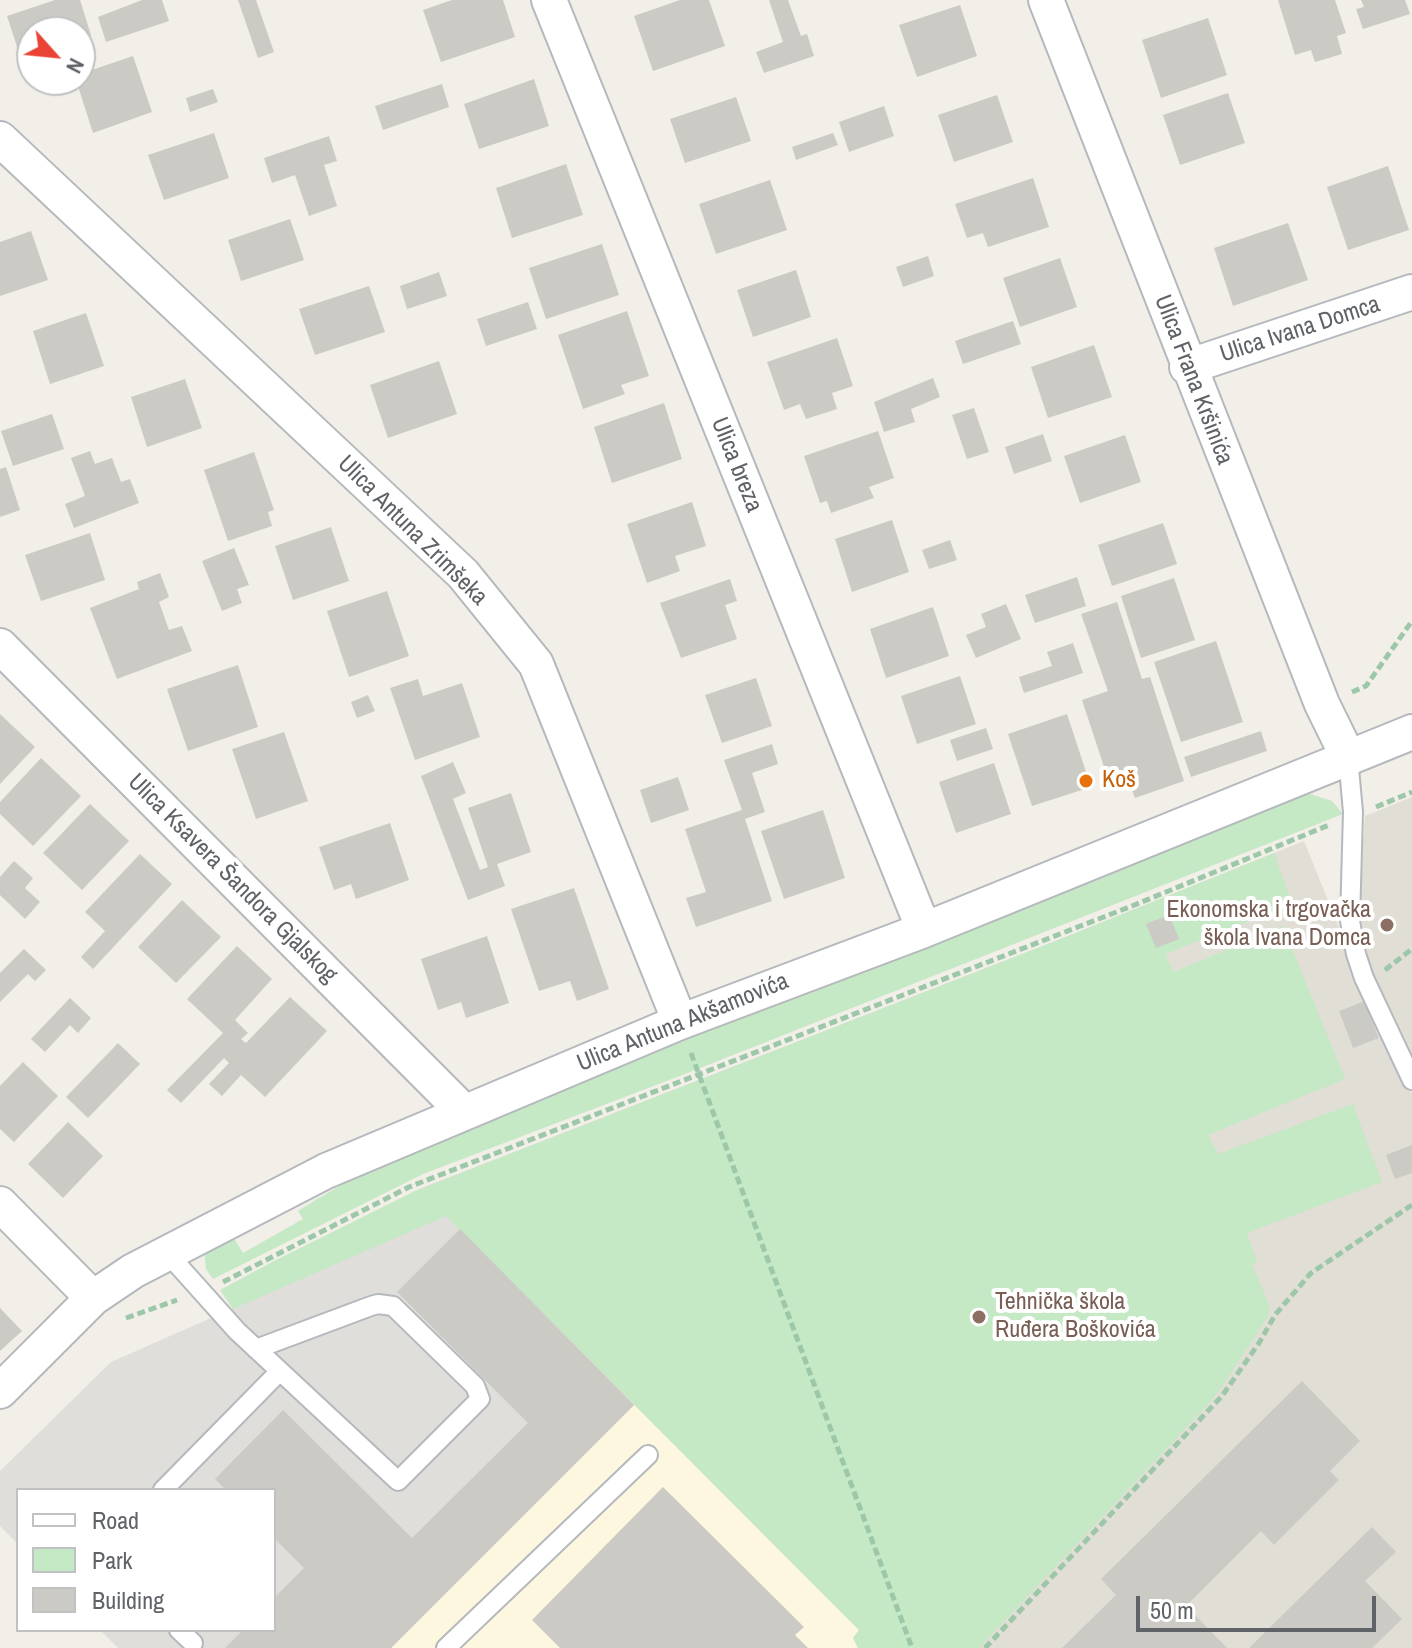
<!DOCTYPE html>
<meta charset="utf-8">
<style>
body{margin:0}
#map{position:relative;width:1412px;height:1648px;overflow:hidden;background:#f1efe8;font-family:"Archivo Narrow",sans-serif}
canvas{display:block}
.legend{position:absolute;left:16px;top:1488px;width:260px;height:144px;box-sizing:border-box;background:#fff;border:2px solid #bfc1c3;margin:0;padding:10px 14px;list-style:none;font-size:24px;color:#5f6368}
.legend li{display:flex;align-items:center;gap:16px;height:40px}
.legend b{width:40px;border:2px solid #bfc1c3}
.north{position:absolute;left:16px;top:16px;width:80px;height:80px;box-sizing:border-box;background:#fff;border:2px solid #bfc1c3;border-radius:50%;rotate:117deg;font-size:22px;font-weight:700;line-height:32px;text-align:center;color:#5f6368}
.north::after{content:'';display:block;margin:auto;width:28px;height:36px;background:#ea4335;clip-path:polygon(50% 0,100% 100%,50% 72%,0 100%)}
.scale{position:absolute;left:1136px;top:1596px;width:240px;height:36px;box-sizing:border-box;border:4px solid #5f6368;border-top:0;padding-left:10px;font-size:24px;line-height:28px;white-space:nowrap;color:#5f6368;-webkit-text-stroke:6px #fff;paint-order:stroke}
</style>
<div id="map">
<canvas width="1412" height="1648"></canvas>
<ul class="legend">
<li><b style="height:10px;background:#fff"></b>Road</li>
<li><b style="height:22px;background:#c5e8c5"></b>Park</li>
<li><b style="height:22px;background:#cccac5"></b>Building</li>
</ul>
<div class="north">N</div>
<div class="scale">50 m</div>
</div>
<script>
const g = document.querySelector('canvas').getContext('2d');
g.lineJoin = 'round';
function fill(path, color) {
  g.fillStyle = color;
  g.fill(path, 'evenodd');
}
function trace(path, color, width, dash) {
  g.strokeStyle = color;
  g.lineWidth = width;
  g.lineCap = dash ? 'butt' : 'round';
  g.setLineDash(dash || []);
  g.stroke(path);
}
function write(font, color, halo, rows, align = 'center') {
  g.font = font + ' "Archivo Narrow",sans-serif';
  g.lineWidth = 8;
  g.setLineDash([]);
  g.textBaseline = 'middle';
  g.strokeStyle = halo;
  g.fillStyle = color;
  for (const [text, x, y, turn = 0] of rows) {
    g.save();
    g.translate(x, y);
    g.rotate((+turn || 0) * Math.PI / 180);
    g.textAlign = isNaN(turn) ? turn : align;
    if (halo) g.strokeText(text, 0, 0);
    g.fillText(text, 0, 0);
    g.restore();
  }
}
fill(new Path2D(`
 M634 1405 859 1630 853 1638 858 1648H391Z`), '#fef7e0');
fill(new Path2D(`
 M445 1215 634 1405 391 1648H118L100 1630H274V1490H18V1544L0 1526V1471L111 1362Z`), '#e0deda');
fill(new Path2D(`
 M1412 797V1060L1365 955 1359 894 1365 816Z
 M1304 841 1368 999 1339 1011 1353 1047 1382 1037 1412 1094V1648H858L853 1638 859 1630 419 1189 1063 938Z`), '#e1ded6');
fill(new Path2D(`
 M1310 794 1332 801 1343 814 685 1074 423 1174 213 1279 206 1269 204 1250 232 1235 243 1253 303 1219 298 1211C342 1183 383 1162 431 1141L1301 796Z
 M1274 853 1292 904 1165 954 1174 972 1283 926 1345 1079 1208 1135 1218 1154 1353 1104 1382 1182 1247 1233 1257 1261 1252 1264 1270 1307 1269 1315 1226 1381 1212 1400 979 1648H858L853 1638 859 1630 446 1216 233 1309 220 1290 274 1261 415 1191 1063 938Z`), '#c5e8c5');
fill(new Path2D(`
 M55 0H80L91 35 80 39V32H32V55L21 59 7 16Z
 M142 0H162L169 21 106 42 98 17Z
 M238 0H256L274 52 258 58Z
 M452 0H503L515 37 441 62 423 10Z
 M680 0H709L725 46 653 71 634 16Z
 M769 0H788L801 36 807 34 814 56 764 73 756 52 783 42Z
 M1278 0H1335L1346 33 1337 36 1342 54 1315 62 1311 50 1295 55Z
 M1361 0H1405L1410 14 1363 29 1356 9 1364 7Z
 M960 5 977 56 917 77 899 25Z
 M1208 18 1227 75 1161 98 1142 40Z
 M133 56 152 112 93 133 76 80H80V74Z
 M534 79 549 126 479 149 464 104Z
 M442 84 449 107 383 130 375 106Z
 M213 89 218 102 190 112 186 98Z
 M1228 93 1245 143 1180 165 1163 115Z
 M997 95 1013 142 954 162 938 115Z
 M736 97 751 141 685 163 670 119Z
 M884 106 894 136 849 152 839 122Z
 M214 133 229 178 164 200 148 155Z
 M833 133 838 145 796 160 792 147Z
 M329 136 337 161 324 165 337 206 309 216 295 175 272 183 264 158Z
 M566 164 583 215 512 238 496 188Z
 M1388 166 1409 230 1348 250 1327 187Z
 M1033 178 1049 227 988 247 983 233 967 238 955 204Z
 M770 180 787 230 716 254 699 204Z
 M290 219 304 260 241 281 228 240Z
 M1288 223 1308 280 1233 306 1214 248Z
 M31 231 48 280 0 296V242Z
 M602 244 619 295 546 319 529 268Z
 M928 256 934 276 903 287 896 267Z
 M1060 258 1077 307 1020 327 1003 278Z
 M796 270 811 317 753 337 737 290Z
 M439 272 447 296 407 309 400 286Z
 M369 286 385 332 315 355 299 309Z
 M528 302 537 329 486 346 477 319Z
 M627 311 649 376 621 385 625 394 583 409 558 335Z
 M86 313 104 366 50 384 33 331Z
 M1013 321 1021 344 963 364 955 341Z
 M837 338 853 386 832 393 837 409 806 419 800 404 784 410 767 362Z
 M1094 345 1112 397 1048 418 1031 367Z
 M439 361 457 414 388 438 370 385Z
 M933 378 940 397 911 409 915 422 884 432 874 402Z
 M185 379 202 428 147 447 131 397Z
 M664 403 682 459 612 483 594 427Z
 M974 408 989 452 967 459 952 415Z
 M52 414 64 449 13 466 1 431Z
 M878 431 894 478 869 487 874 498 831 513 827 501 820 503 804 456Z
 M1043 434 1052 461 1014 474 1005 447Z
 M1125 435 1141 482 1080 503 1064 456Z
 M90 451 95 464 112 458 121 482 130 479 139 503 74 528 65 504 85 496 71 458Z
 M254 452 274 510 268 512 272 526 228 541 204 470Z
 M6 467 20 510 0 517V469Z
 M692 502 706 546 675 556 680 571 647 583 627 524Z
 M892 520 909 572 852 592 835 539Z
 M1163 523 1177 564 1112 586 1098 545Z
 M331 527 349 581 293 600 275 546Z
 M90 533 105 580 41 601 25 555Z
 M950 540 957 560 929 569 922 550Z
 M234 548 249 585 237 589 242 603 222 611 202 561Z
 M160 573 169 597 159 602 169 630 182 626 192 651 117 679 90 608 139 589 137 582Z
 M1077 577 1086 606 1035 623 1025 595Z
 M1174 578 1195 640 1141 658 1121 596Z
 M730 579 737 601 725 605 737 639 681 658 660 603Z
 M387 591 409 656 349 677 327 611Z
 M1117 602 1142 679 1150 677 1184 781 1135 798 1127 776 1109 782 1082 700 1108 691 1081 614Z
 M1006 604 1021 639 976 658 966 635 986 627 981 614Z
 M933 607 949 656 886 678 870 629Z
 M1216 641 1243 722 1181 742 1154 662Z
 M1073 643 1083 673 1024 693 1019 677 1052 666 1047 652Z
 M238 665 258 727 188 751 167 689Z
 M960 676 976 724 917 744 901 696Z
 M756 678 772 726 722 743 705 695Z
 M418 679 423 696 462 683 480 737 415 760 390 688Z
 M368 695 375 711 357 718 351 702Z
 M0 714 35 747 0 784Z
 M1067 714 1091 787 1032 806 1008 734Z
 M986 728 993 749 957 761 950 740Z
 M1261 731 1267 751 1191 777 1184 757Z
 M284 732 308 801 256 819 232 749Z
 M772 744 778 764 752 773 765 812 745 819 772 901 696 927 686 898 706 892 685 829 742 810 724 760Z
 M41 758 81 796 33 846 0 814V802Z
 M453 762 466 793 453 799 480 870 488 867 468 808 511 793 531 852 497 864 505 886 468 900 421 776Z
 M994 763 1011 814 956 833 939 782Z
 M678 777 689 810 651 823 640 790Z
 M90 804 129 841 82 890 43 853Z
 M823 810 845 878 784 899 761 831Z
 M390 823 409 880 356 899 351 884 334 890 319 847Z
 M140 854 172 884 93 969 81 957 105 931 85 912Z
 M14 861 33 878 25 888 40 902 25 919 0 895V877Z
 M574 888 609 989 577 1001 570 981 539 991 511 909Z
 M182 900 221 937 176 983 138 947Z
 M1169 915 1179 939 1156 948 1146 924Z
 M487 936 509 1003 466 1018 461 1002 438 1010 421 959Z
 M237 946 272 979 235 1020 248 1033 241 1039 246 1043 290 997 327 1031 265 1097 241 1075 222 1096 209 1084 229 1063 224 1058 181 1103 167 1090 223 1033 187 999Z
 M24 949 46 970 35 981 28 974 0 1002V973Z
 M70 998 91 1018 78 1033 70 1025 45 1052 31 1039Z
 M1364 1001 1379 1038 1353 1048 1339 1011Z
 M118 1043 140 1064 88 1118 66 1097Z
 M23 1062 58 1096 14 1142 0 1129V1086Z
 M68 1122 103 1156 63 1198 28 1164Z
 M1412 1145V1173L1395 1179 1386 1155Z
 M460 1229 634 1405 391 1648H225L243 1630H274V1598L304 1568 274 1538V1490H226L215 1479 283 1410 412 1538 528 1423 397 1292Z
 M0 1308 22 1331 0 1351Z
 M1302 1381 1360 1441 1330 1471 1339 1480 1274 1545 1261 1531 1186 1606 1227 1648H1062L1116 1595 1101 1579Z
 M663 1487 804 1627 795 1635 808 1648H560L532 1620Z
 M1372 1527 1396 1552 1365 1581 1402 1619 1372 1648H1249Z`), '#cccac5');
const lane = new Path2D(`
 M1348 757 1353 812 1350 921 1356 954 1364 978 1412 1080
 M168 1254 237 1331 398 1481 480 1399 475 1386 393 1306 378 1304 371 1306 256 1349
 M163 1490 280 1371
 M179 1630 193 1643
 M446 1648 648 1455`);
const street = new Path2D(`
 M549 0 924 930
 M1046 0 1322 704 1348 757
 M0 139 463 574 536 664 680 1022
 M1187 367 1412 292
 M0 646 464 1112
 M0 1204 93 1298
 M0 1391 93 1298 133 1271 326 1171 680 1022 924 930 1412 732`);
trace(lane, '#b5b8bc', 22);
trace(street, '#b5b8bc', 38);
trace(new Path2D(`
 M1352 692 1366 686 1412 621
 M1376 807 1412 792
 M1385 970 1412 949
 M691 1053 912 1648
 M223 1282 409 1187 1132 906 1329 825
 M126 1318 177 1300
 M985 1648 1222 1396 1259 1343 1275 1315 1311 1273 1412 1205`), '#9cc7a9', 5, [8, 4]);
trace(lane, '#fff', 18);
trace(street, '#fff', 34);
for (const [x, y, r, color] of [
 [1086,781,8,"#e8710a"],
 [1387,925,8,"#8d6e63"],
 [979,1317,8,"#8d6e63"]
]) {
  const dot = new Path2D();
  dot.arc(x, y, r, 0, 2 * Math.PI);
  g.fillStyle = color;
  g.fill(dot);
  trace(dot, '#fff', 3);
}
write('24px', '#5f6368', '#fff', [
 ["Ulica Ivana Domca",1300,330,-18],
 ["Ulica Frana Kršinića",1193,380,69],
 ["Ulica breza",736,465,68],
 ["Ulica Antuna Zrimšeka",412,531,45],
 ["Ulica Ksavera Šandora Gjalskog",232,879,45],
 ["Ulica Antuna Akšamovića",683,1023,-22]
]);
write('24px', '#c56008', '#fff', [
 ["Koš",1102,781]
], 'left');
write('24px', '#785e54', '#fff', [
 ["Ekonomska i trgovačka",1371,911],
 ["škola Ivana Domca",1371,939],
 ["Tehnička škola",995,1303,"left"],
 ["Ruđera Boškovića",995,1331,"left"]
], 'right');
</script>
